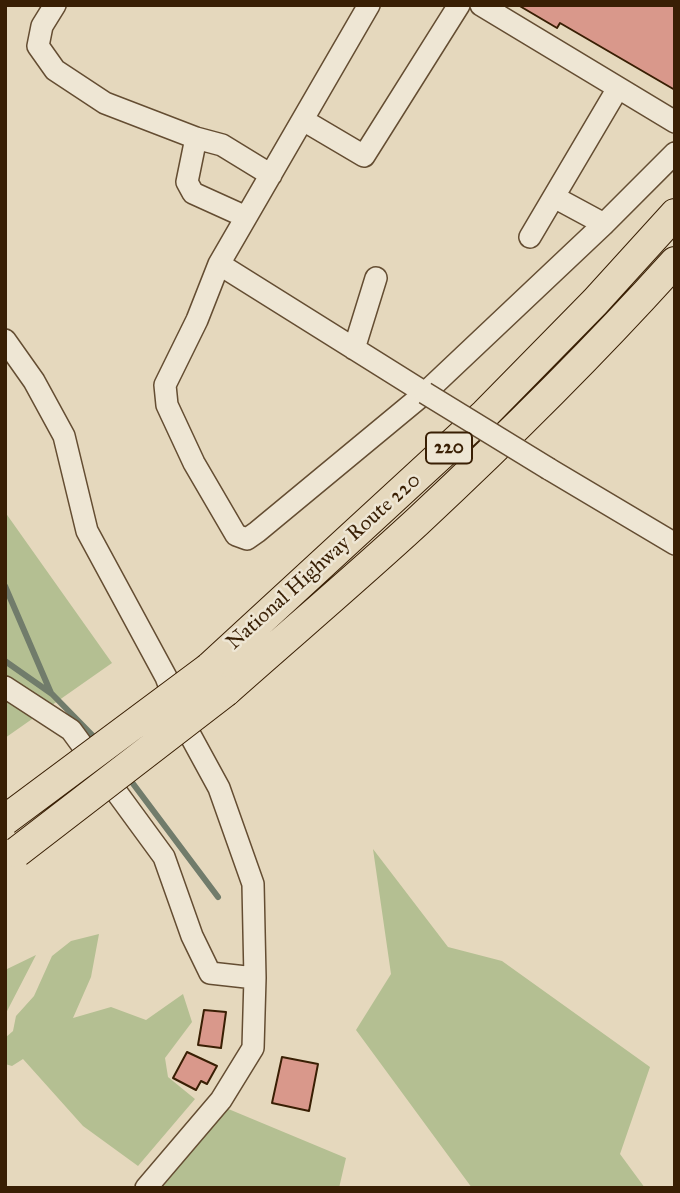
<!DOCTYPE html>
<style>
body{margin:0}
#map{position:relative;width:680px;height:1193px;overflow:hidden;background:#e5d8bd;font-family:"IM FELL Great Primer",serif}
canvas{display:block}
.frame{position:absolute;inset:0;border:7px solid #391f04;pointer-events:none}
</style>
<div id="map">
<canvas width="680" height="1193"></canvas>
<div class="frame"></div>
</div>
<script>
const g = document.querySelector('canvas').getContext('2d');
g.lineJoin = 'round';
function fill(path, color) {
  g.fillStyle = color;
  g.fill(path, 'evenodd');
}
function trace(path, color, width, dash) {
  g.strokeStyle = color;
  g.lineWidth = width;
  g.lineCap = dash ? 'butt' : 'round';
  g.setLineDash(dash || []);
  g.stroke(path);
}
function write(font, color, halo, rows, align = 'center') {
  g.font = font + ' "IM FELL Great Primer",serif';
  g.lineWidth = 5;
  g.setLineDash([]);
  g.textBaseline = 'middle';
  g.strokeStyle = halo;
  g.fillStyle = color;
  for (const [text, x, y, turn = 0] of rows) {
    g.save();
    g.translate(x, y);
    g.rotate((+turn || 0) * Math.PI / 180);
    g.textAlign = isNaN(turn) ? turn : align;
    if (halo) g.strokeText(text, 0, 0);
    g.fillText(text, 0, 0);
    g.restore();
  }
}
fill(new Path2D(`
 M5 512 112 663 5 738Z
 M373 849 448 947 502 961 650 1067 620 1154 645 1188H472L356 1030 391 974Z
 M99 934 91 977 73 1018 111 1007 146 1020 183 994 192 1022 165 1058 168 1077 195 1099 138 1166 83 1126 23 1059 12 1066 5 1064V1038L13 1031 16 1016 34 996 52 956 71 941Z
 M36 955 5 1015V970Z
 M226 1108 346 1158 339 1188H162Z`), '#b4bf92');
trace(new Path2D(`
 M5 586 51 693
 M5 661 52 694 99 742
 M128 777 218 897`), '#717c6b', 6);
const building = new Path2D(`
 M518 5H675V90L560 23 557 28Z
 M204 1010 226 1012 221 1048 198 1045Z
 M187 1052 217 1066 207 1084 201 1081 196 1090 173 1078Z
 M282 1057 318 1064 309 1111 272 1103Z`);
fill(building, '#d9988b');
trace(building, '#391f04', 2);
const minor = new Path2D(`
 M55 5 42 26 38 46 55 70 105 103 196 138 222 145 271 175
 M369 5 219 264 197 320 165 385 167 405 194 463 236 535 247 539 257 532 425 393 604 224 675 153
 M481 5 675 122
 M303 120 364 156 459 5
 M196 138 187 182 193 193 246 217
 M554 197 604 224
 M530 237 618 88
 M219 264 425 393
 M5 340 34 381 64 436 87 531 166 677 183 722 219 788 253 884 255 978 253 1048 221 1100 146 1188
 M354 349 376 278
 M549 469 675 544
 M5 687 71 730 164 857 192 936 210 973 255 978`);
const highway = new Path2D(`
 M209 668 485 414 595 302 675 214
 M226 691C289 635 354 580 417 522 506 439 593 353 675 262`);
trace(minor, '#644d32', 24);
trace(highway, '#391f04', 32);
trace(minor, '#eee6d4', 21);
trace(highway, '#e5d8bd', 30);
const minorBridge = new Path2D(`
 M425 393 549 469`);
const highwayBridge = new Path2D(`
 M5 820 209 668
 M17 852 226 691`);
trace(minorBridge, '#644d32', 24, []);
trace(highwayBridge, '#391f04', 32, []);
trace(minorBridge, '#eee6d4', 21);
trace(highwayBridge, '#e5d8bd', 30);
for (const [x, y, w] of [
 [449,448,46]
]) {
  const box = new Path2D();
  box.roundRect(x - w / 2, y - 15.5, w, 31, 5);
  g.fillStyle = '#eee6d4';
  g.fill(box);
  trace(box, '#391f04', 2);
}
write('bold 19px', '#391f04', null, [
 ["220",449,448]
]);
write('21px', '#391f04', '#eee6d4', [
 ["National Highway Route 220",324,562,-42]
]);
</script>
